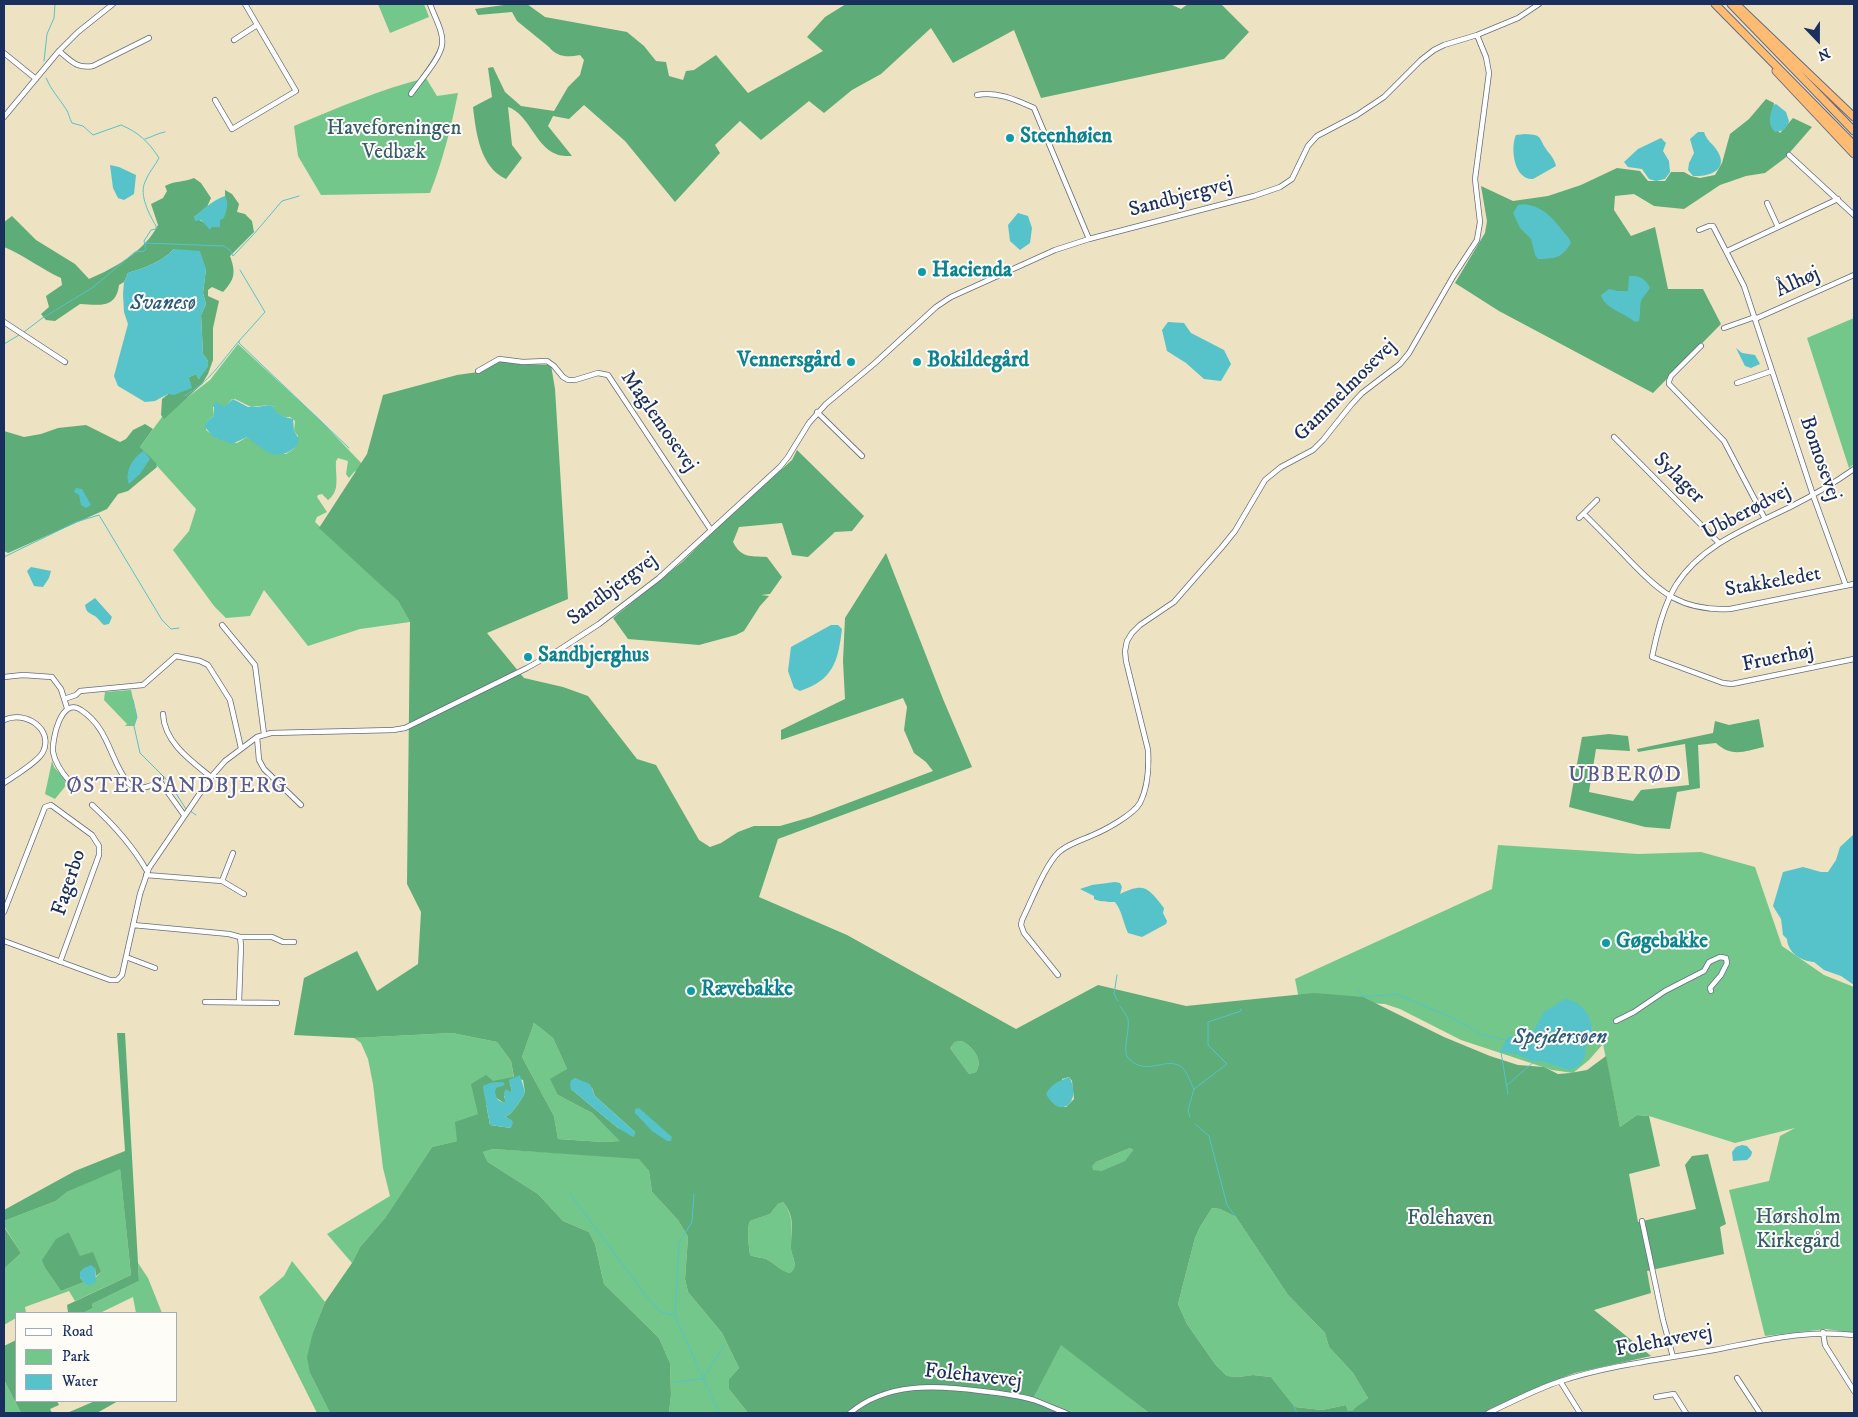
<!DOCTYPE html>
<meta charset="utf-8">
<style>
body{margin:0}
#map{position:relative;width:1858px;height:1417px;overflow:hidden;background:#ede2c2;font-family:"IM FELL DW Pica",serif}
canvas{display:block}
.frame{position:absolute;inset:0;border:5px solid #1b2f5e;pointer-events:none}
.legend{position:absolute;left:15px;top:1312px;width:162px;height:90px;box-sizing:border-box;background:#fdfcf7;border:1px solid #a3aaba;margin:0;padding:6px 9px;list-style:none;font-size:15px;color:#1b2f5e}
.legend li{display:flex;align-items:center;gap:10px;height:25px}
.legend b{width:25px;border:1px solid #a3aaba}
.north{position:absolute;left:1793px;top:15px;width:50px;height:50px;-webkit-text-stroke:4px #fdfcf7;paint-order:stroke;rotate:158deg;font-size:14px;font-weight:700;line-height:20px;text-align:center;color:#1b2f5e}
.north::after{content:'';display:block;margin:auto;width:18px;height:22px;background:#1b2f5e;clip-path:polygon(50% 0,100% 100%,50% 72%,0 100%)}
</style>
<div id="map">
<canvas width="1858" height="1417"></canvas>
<div class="frame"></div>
<ul class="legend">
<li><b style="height:6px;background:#fff"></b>Road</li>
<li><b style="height:14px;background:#73c78b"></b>Park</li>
<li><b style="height:14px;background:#55c3c9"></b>Water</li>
</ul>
<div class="north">N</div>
</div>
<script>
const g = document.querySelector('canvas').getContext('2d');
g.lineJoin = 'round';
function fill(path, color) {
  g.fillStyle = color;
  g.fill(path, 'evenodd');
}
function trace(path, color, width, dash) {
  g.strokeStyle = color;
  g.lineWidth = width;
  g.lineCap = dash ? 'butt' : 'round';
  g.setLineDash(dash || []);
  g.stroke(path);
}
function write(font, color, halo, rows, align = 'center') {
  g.font = font + ' "IM FELL DW Pica",serif';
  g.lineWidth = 4;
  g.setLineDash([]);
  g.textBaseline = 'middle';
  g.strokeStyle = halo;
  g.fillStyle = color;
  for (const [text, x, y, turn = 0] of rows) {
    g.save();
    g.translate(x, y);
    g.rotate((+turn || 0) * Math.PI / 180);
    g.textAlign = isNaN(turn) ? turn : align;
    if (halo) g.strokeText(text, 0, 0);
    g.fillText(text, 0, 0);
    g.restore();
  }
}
fill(new Path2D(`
 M378 4H424L429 17 390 33Z
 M426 78 437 96 458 93C451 128 443 160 430 193L321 195 298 156 294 126C337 108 381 89 426 78Z
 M1854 318V464L1849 468 1807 338Z
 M238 344 319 419 365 467 354 472 349 478 346 474 348 461 338 458 336 461C335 475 341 491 328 500L322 494 318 495 317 497 327 512 317 517 315 522 398 601 410 622 360 629 308 646 264 590 250 616 226 618 214 606 173 550 189 531 196 509 140 447 162 417 210 380ZM232 399H235L251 407 269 405 274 407 275 412 285 417H290L295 421 294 431 298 436 295 448 286 454H278L247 437 237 443 216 438 206 430 207 421 214 416 213 407H225Z
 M131 690 137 717 134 726H125L127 724 104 700 105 692Z
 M52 761 54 767 68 783 55 799 45 794Z
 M1498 845 1638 854 1701 852 1755 867 1782 946 1824 975 1854 987V1333L1826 1329 1765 1336 1729 1190 1769 1181 1780 1136 1795 1128 1735 1143 1649 1116 1637 1115 1620 1127 1603 1044 1589 1060 1573 1073 1552 1070 1461 1040 1400 1009 1385 1004 1299 999 1295 979 1492 889Z
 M534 1023 553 1038 567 1069 558 1095 592 1113 621 1141 603 1142 558 1139 554 1116 522 1057Z
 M452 1033 497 1042 511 1061 514 1078 478 1114 457 1141 432 1147 385 1218 360 1247 352 1263 327 1234 390 1196 383 1168 373 1084 368 1059 361 1043 354 1038Z
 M962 1041C973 1047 984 1060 976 1072L969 1074 950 1048 955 1042Z
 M1130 1148 1133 1150 1126 1161 1101 1171H1093L1091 1166 1096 1162Z
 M493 1149 639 1158 649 1171 652 1192 678 1220 688 1237 685 1279 688 1292 722 1333 739 1368 729 1379V1389L748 1413H669L671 1395 670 1363 659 1338 604 1284 595 1244 589 1232 563 1221 538 1194 488 1162 483 1152Z
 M120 1168 131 1275 75 1301 69 1291 25 1307 26 1313H16V1318L4 1325V1269L21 1253 4 1226V1221L56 1201 67 1192ZM69 1232 80 1257 101 1272 87 1286 84 1282 61 1291 45 1268 43 1260Z
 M783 1202C795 1218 791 1229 791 1248 791 1257 800 1265 790 1273 780 1271 775 1263 766 1259 761 1257 757 1258 750 1255 749 1245 746 1230 750 1221L770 1214 778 1204Z
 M1212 1208 1220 1209 1236 1217 1288 1295 1325 1333 1329 1347 1353 1373 1368 1398C1363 1404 1357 1405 1352 1411H1348L1346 1405 1322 1410 1295 1407 1271 1377 1253 1375 1239 1377 1227 1376 1215 1364 1187 1324 1178 1304 1195 1238 1200 1227Z
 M292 1261 325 1302 313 1332 310 1373 330 1413H317L259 1297 284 1276Z
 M138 1263 148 1278 162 1313H136L133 1297 102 1312V1313H83L93 1308 92 1304 139 1281Z
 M1061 1344 1149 1413H1074L1034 1397Z
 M4 1380 21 1413H4Z`), '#73c78b');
fill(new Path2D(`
 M511 4H527L545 17 627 32 644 46 656 61 666 62 669 76 683 80 686 71 694 70 716 55 748 93 823 51 807 37 825 17 846 4H1170L1181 9 1188 4H1221L1249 32 1224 59 1041 98 1014 30 953 63 931 28 881 74 852 90 824 113 809 101 761 140 740 121 715 145 720 153 675 202 625 141 584 105 569 119 553 116 548 126 572 156C567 156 560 156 556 154 535 146 529 114 508 107L512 145 522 158 506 179C480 167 476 133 473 107L492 97 488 68 493 67 505 92 521 106 554 111 568 87 580 75 584 60 580 55C568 57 558 58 549 47L517 21 512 12 478 15 475 9Z
 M1766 99 1774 103 1771 123 1780 133 1793 118 1812 127 1785 158 1765 173 1746 176 1720 185 1684 209 1654 206 1634 194 1615 196 1614 210 1631 236 1655 227 1668 289H1703L1721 324 1653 393 1499 311 1455 283 1485 233 1487 221 1481 186 1513 201 1548 196 1581 185 1617 168 1640 171 1648 181H1665L1671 172H1684L1691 176 1700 178 1715 175 1722 163 1730 134 1749 119Z
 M194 178 201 183 211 198 207 207 194 217 212 227C227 214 225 207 225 190L232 194 239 204 237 212 245 214 252 221 254 232 230 256C236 273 235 279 223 292L212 287 208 290V296L219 301 213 328V360L208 374 202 384 164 419 161 415 162 399 189 377 196 374 199 379 208 361 203 354 201 315 206 304 203 293 206 269 174 249C162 262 144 268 128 273L124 282 119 285C116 309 99 305 80 304L55 321 46 320 41 314 49 307 46 296 62 285 61 278C41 269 24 255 4 247V222L12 216 36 240 75 264 89 279C115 268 145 251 158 225L151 204 163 198 167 191 165 186C173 181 185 182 194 178Z
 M499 361 519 364 551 365 555 389 568 599 487 633 524 678 563 687 588 696 637 759 656 765 699 840 710 847 721 843 738 832 754 826H780L811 817 933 771 926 762 914 753 904 730 907 707 903 698 781 740V730L845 699 843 661 845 618 886 553 943 699 972 767 778 839 759 897 847 935 1016 1029 1098 985 1186 1006 1314 993 1363 997 1444 1037 1490 1056 1518 1065 1544 1067 1558 1074 1570 1073 1587 1070 1606 1056 1620 1127 1637 1115 1649 1116 1660 1166 1629 1174 1638 1222 1696 1209 1685 1165 1692 1156 1708 1154 1726 1224 1720 1227 1724 1254 1647 1271 1651 1293 1594 1310 1651 1356 1575 1373 1545 1384 1490 1409 1491 1413H1149L1061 1345 1034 1397 1074 1413H748L729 1389V1379L739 1368 722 1333 688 1292 685 1279 688 1237 678 1220 652 1192 649 1171 639 1159 493 1149 483 1152 488 1162 538 1194 563 1221 589 1232 595 1244 604 1284 659 1338 670 1363 671 1395 669 1413H330L310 1373 307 1357 313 1332 325 1302 352 1263 360 1247 385 1218 432 1147 457 1141 455 1122 478 1114 471 1084 486 1075 493 1081 514 1077 511 1061 497 1042 452 1033 354 1038 294 1035 304 978 357 951 377 991 418 964 421 912 407 884 410 622 398 601 319 528 367 454 383 395 457 375 478 372ZM534 1023 553 1038 567 1069 550 1079 558 1095 592 1113 620 1141 603 1142 558 1139 554 1116 522 1057ZM962 1041C973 1047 984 1060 976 1072L969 1074 950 1048 955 1042ZM1069 1077 1072 1081 1074 1099 1066 1107H1059L1062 1079ZM516 1078 523 1080 525 1092C521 1101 516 1107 510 1114L505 1117 509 1119 511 1128 490 1125 483 1087 490 1083 498 1082 495 1090V1097L504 1103 506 1102 504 1096 512 1091 509 1080ZM575 1078 592 1088 595 1096 635 1132 618 1128 571 1089ZM1130 1148 1133 1150 1125 1161 1101 1171 1093 1170 1092 1166 1096 1162ZM783 1202C796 1218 791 1229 791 1248 791 1257 800 1265 790 1273 780 1271 775 1263 766 1259 761 1257 757 1258 750 1255 749 1245 746 1230 750 1221L770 1214 778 1204ZM1212 1208 1220 1209 1236 1217 1288 1295 1325 1333 1329 1347 1353 1373 1368 1398C1362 1404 1357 1405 1352 1411H1348L1346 1405 1322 1410 1295 1407 1271 1377 1253 1375 1239 1377 1227 1376 1215 1364 1187 1324 1178 1304 1195 1238 1200 1227Z
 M145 424 153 429 140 447 156 463 157 467 128 491 118 494 107 509 8 553 4 551V431L24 437 41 434 58 428 86 425 120 442 126 439 133 430Z
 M797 450 864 516 852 531 835 532 808 557 792 555 782 523 739 527 733 542C741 558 750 556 767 557L782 577 770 594 761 595 769 596 760 606 744 631 736 635 699 645 628 639 613 618 682 562 722 523 792 460Z
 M1759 719 1764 747C1745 751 1732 758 1716 743L1698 745 1700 788 1677 792 1670 829 1645 827 1569 807 1582 737 1609 734 1628 736 1630 751 1596 749 1589 792 1633 801 1641 790 1689 785 1685 744 1638 752 1637 749 1713 733 1715 721 1729 725Z
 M117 1033H125L139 1281 92 1304 93 1308 83 1313H65L68 1312 67 1305 131 1275 120 1169 67 1192 56 1201 4 1221V1210L75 1171 125 1151Z
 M4 1227 21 1253 4 1269V1226Z
 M69 1232 80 1256 93 1252 101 1272 96 1276 95 1268 80 1278 84 1282 61 1291 45 1268 42 1260 56 1239Z
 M16 1340V1401H57L59 1405 50 1409 52 1413H21L4 1380V1346Z
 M95 1401H118L97 1413H67Z`), '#5eac77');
fill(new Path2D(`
 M1776 104 1786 112 1789 121C1787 129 1783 131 1775 132 1767 124 1770 116 1773 105Z
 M1698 132H1704C1707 142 1713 143 1718 152 1729 171 1707 177 1693 176L1688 170 1689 163 1694 153 1690 139Z
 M1525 134C1543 135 1538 137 1546 149 1551 156 1554 158 1556 166L1533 179C1514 180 1510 148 1516 135Z
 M1661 138 1666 143 1663 151 1669 161 1670 172 1665 179 1656 181 1649 179 1642 169 1628 167 1624 162 1638 149Z
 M110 165 119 167 136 175 134 194 124 200 118 198 113 188Z
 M225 196C229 203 227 210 224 218L220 220V227H212L210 230 201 220 195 221 194 217C202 210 215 199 225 196Z
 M1524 204C1542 206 1552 217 1562 230 1566 235 1569 237 1571 243 1562 258 1555 259 1538 259L1535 255 1531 239 1520 228 1513 213 1518 205Z
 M1018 213 1028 216 1032 228 1030 243 1020 250 1010 241 1008 225Z
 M174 249 200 251 206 269 203 293 206 304 201 315 203 354 208 361V367L199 379 196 374 189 377 192 388 174 395 168 394 155 401 145 402 118 386 114 376 128 324 124 312 123 294 124 282 128 273C144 268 162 262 174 249Z
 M1629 276C1639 275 1646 279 1650 288 1648 292 1644 295 1642 299 1639 304 1641 314 1639 321L1635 322C1624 313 1604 308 1601 295L1609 289 1618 291H1628Z
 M1168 322 1184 323 1191 333 1224 350 1231 364 1221 381 1204 379 1186 363 1167 351 1162 330Z
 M1736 348 1742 353 1755 355 1760 364 1751 368 1745 366Z
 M233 399 248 407H257L269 405 274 407 276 412 285 417 293 419 294 431 299 439C298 445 296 448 290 451 273 462 260 446 247 437L232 444 213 437 205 427 207 421 214 416V404L217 402 224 407Z
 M144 451 150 459 140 474 129 484C124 473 133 456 144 451Z
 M76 488 82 489 91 505 86 508 81 505 79 495 74 492Z
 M31 567 51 571 49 578 43 587 34 586 27 571Z
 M95 598 112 617 109 624 104 625C101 623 98 618 95 616 89 613 86 612 85 605Z
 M831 625H838L842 629C838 662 833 680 800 691L794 688 788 671 791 647Z
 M1854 834V985L1841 976 1824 970 1814 962C1801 961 1788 953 1787 939L1783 935 1781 919 1773 906 1783 872 1803 867 1821 872H1828L1836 860 1840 847Z
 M1115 882 1120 883 1122 887 1120 894C1145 882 1148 888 1164 908L1163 913 1167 921 1166 924 1142 937 1128 933C1123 922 1122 911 1115 902 1108 902 1100 902 1094 899V896L1080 889 1092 885Z
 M1565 999C1581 1001 1593 1016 1592 1033 1592 1038 1587 1042 1586 1047 1584 1053 1586 1049 1585 1055 1584 1062 1576 1069 1569 1070L1541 1061H1533L1512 1053 1500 1052 1508 1037C1515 1036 1523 1042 1529 1039L1544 1012Z
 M520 1075 525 1092C521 1101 516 1107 510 1114L505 1117 512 1120 513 1123 511 1128 490 1125 483 1086 490 1083 503 1082 505 1085 496 1088 495 1093 498 1100 504 1103 505 1101 504 1092 506 1089 510 1092 512 1091 509 1080Z
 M1069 1077C1083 1100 1061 1122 1046 1094 1051 1084 1059 1081 1069 1077Z
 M575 1078 590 1084 595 1096 635 1132V1135L633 1137 618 1128 571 1089 570 1085 571 1080Z
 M639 1108 672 1137 671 1141H667L652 1131 635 1113V1109Z
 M1742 1145 1747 1146 1752 1152 1751 1156 1747 1160 1733 1161 1732 1152 1736 1147Z
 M91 1265 95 1268 96 1279 95 1283 87 1286 80 1278V1272L84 1268Z`), '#55c3c9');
trace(new Path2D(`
 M44 61 47 34 54 18 55 4
 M145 139C152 137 158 133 165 132
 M145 243 224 246 230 250 233 256 253 235 282 201 299 196
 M240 270 265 312 239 341V343L349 448
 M24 332 41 319 92 288 135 252 144 251 146 249 144 241 151 230 156 229V226C149 214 139 195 145 182 148 173 155 166 159 158 149 142 138 132 121 125L93 135 83 126 72 123C69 118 69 113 66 109 59 98 51 90 46 78
 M4 344 19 335
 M184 396C209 383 221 362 239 341
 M4 557 76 522 99 515 162 620 171 629 179 628
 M133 700 137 717 134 726 140 753 168 781 186 809
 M190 811 196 815
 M1117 975 1114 994 1118 1001
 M1357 990 1365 997 1396 994 1453 1018 1482 1035 1506 1040
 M1120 1006C1123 1010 1126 1015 1128 1019 1130 1030 1122 1051 1128 1058 1146 1077 1164 1057 1180 1066 1187 1070 1190 1082 1194 1089
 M1501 1052 1508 1094
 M1506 1086 1536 1060
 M1190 1117 1188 1110 1194 1089 1227 1064 1208 1045V1022L1241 1011V1009
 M1195 1124 1209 1136 1227 1205 1236 1217
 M570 1194 647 1297 661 1312 673 1315
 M694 1194 692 1222 679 1243 675 1316 719 1413
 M674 1382 703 1379 725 1344
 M1294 1407 1297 1413`), '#55c3c9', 1);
const minor = new Path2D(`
 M234 40 257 25
 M59 51C71 61 77 69 93 66L149 38
 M4 53 36 79
 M411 94C419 82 440 59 442 45 444 32 434 16 430 4
 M977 95C997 91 1016 100 1034 108L1089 239
 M215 100 232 129 296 91 245 4
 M4 117 59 51 78 32 113 4
 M1789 155 1854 215
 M1767 203 1778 227
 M1699 230 1709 226H1713L1744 286 1813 495 1846 586
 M1727 251 1838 199
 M1755 319 1854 275
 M4 322 65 362
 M1724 328 1755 317
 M1701 346 1671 376 1669 381V384L1724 441 1765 519
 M478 371 499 359 523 362 547 361 554 366 563 377 568 380H575L598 373 608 375 711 530
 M1737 383 1772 371
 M817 412 862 456
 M1614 437 1719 543
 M1854 469C1834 483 1814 495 1792 506 1750 527 1702 544 1676 585 1663 607 1657 633 1652 657L1723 683 1732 684 1854 659
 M1584 514C1599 529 1615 545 1630 561 1662 594 1682 611 1730 609L1854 584
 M1579 518 1597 500
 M222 625 255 665 264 734
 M4 677 23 675 52 677 61 689 67 708
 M64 699 76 695 80 691 143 685 176 656 200 661 208 665 230 700 241 748
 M163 714C164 742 191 761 211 777
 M4 720C25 710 54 729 43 752 38 762 14 776 4 783
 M257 737 259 760 264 769 301 805
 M159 780 184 815
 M70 782C63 774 55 763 53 752 52 739 61 696 81 710 110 729 110 762 129 784 140 791 153 787 161 778
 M92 805C114 825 132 845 147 871
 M146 875 222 881 233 853
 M222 881 244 894
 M4 912 45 807 51 805 92 835 99 846V855L60 962
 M133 925 229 934 240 937 241 946 239 1002
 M240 937H272L283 942H294
 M4 941 110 980H117L122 975 140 894 149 868 211 777 225 761 257 737 271 733 393 730 405 728 527 668 559 650 599 624 659 578 780 467 788 457 809 423 826 404 875 363 936 307 951 297 1055 250 1089 239 1254 196 1280 187 1292 179 1308 146 1317 136 1357 115 1384 97 1421 60 1434 50 1444 45 1477 35 1518 18 1539 4
 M126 957 155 968
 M1058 975 1024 933 1021 925 1022 920C1031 902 1045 865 1059 852 1068 844 1082 840 1093 835 1105 830 1133 815 1140 803 1148 787 1149 767 1148 750L1126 661 1125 651 1127 641 1132 633 1140 625 1174 602 1222 547 1235 531 1265 480 1281 467 1313 450 1323 440 1351 405 1362 393 1400 364 1409 353 1454 275 1477 240 1480 222 1475 179 1489 73 1486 57 1477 35
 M205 1002 277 1003
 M1616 1021 1634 1012 1665 991 1704 971 1709 962 1720 957 1726 958 1727 963 1721 975 1710 988 1711 991
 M1642 1221 1663 1320 1673 1357
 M1823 1332 1825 1345 1854 1391
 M1737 1378 1760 1413
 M1560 1381 1580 1413
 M1656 1397 1674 1394 1686 1413
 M850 1413C887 1382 936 1385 981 1391 999 1393 1017 1395 1034 1400 1045 1404 1055 1409 1066 1413
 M1488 1413C1512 1402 1536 1389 1561 1381 1610 1365 1664 1359 1714 1350 1761 1341 1807 1329 1854 1335`);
const highway = new Path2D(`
 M1715 4 1854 145
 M1731 4 1854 131
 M1739 7 1854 117
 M1776 71 1854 154`);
trace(minor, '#646e81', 6);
trace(highway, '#646e81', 9);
trace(minor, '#fff', 4.5);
trace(highway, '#ffbb71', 7);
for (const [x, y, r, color] of [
 [1010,138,5,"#0f9aa8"],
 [922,272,5,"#0f9aa8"],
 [851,362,5,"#0f9aa8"],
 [917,362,5,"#0f9aa8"],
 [528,657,5,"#0f9aa8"],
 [1606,943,5,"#0f9aa8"],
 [691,991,5,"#0f9aa8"]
]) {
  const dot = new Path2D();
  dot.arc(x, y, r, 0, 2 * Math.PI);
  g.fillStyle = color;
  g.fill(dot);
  trace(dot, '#fdfcf7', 2);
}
write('21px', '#355d6c', '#fdfcf7', [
 ["Haveforeningen",394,130],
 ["Vedbæk",394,154],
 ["Hørsholm",1798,1219],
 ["Kirkegård",1798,1243],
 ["Folehaven",1450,1220]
]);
write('bold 21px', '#0d838f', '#fdfcf7', [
 ["Steenhøien",1020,138],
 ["Hacienda",932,272],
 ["Vennersgård",841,362,"right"],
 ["Bokildegård",927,362],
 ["Sandbjerghus",538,657],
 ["Gøgebakke",1616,943],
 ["Rævebakke",701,991]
], 'left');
write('21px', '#1b2f5e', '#fdfcf7', [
 ["Sandbjergvej",1181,198,-15],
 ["Ålhøj",1798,283,-25],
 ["Gammelmosevej",1346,391,-45],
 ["Maglemosevej",658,422,55],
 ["Bomosevej",1819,459,71],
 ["Sylager",1678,479,45],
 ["Ubberødvej",1747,513,-28],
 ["Stakkeledet",1773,583,-10],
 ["Sandbjergvej",613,590,-37],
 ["Fruerhøj",1778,659,-12],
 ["Fagerbo",70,883,-72],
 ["Folehavevej",1664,1342,-11],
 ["Folehavevej",973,1377,6]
]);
write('italic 22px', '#2c5b7e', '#fdfcf7', [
 ["Svanesø",163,304],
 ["Spejdersøen",1560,1038]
]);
g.letterSpacing = '1px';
write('22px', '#58598f', '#fdfcf7', [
 ["UBBERØD",1625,776],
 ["ØSTER SANDBJERG",177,787]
]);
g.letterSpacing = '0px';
</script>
